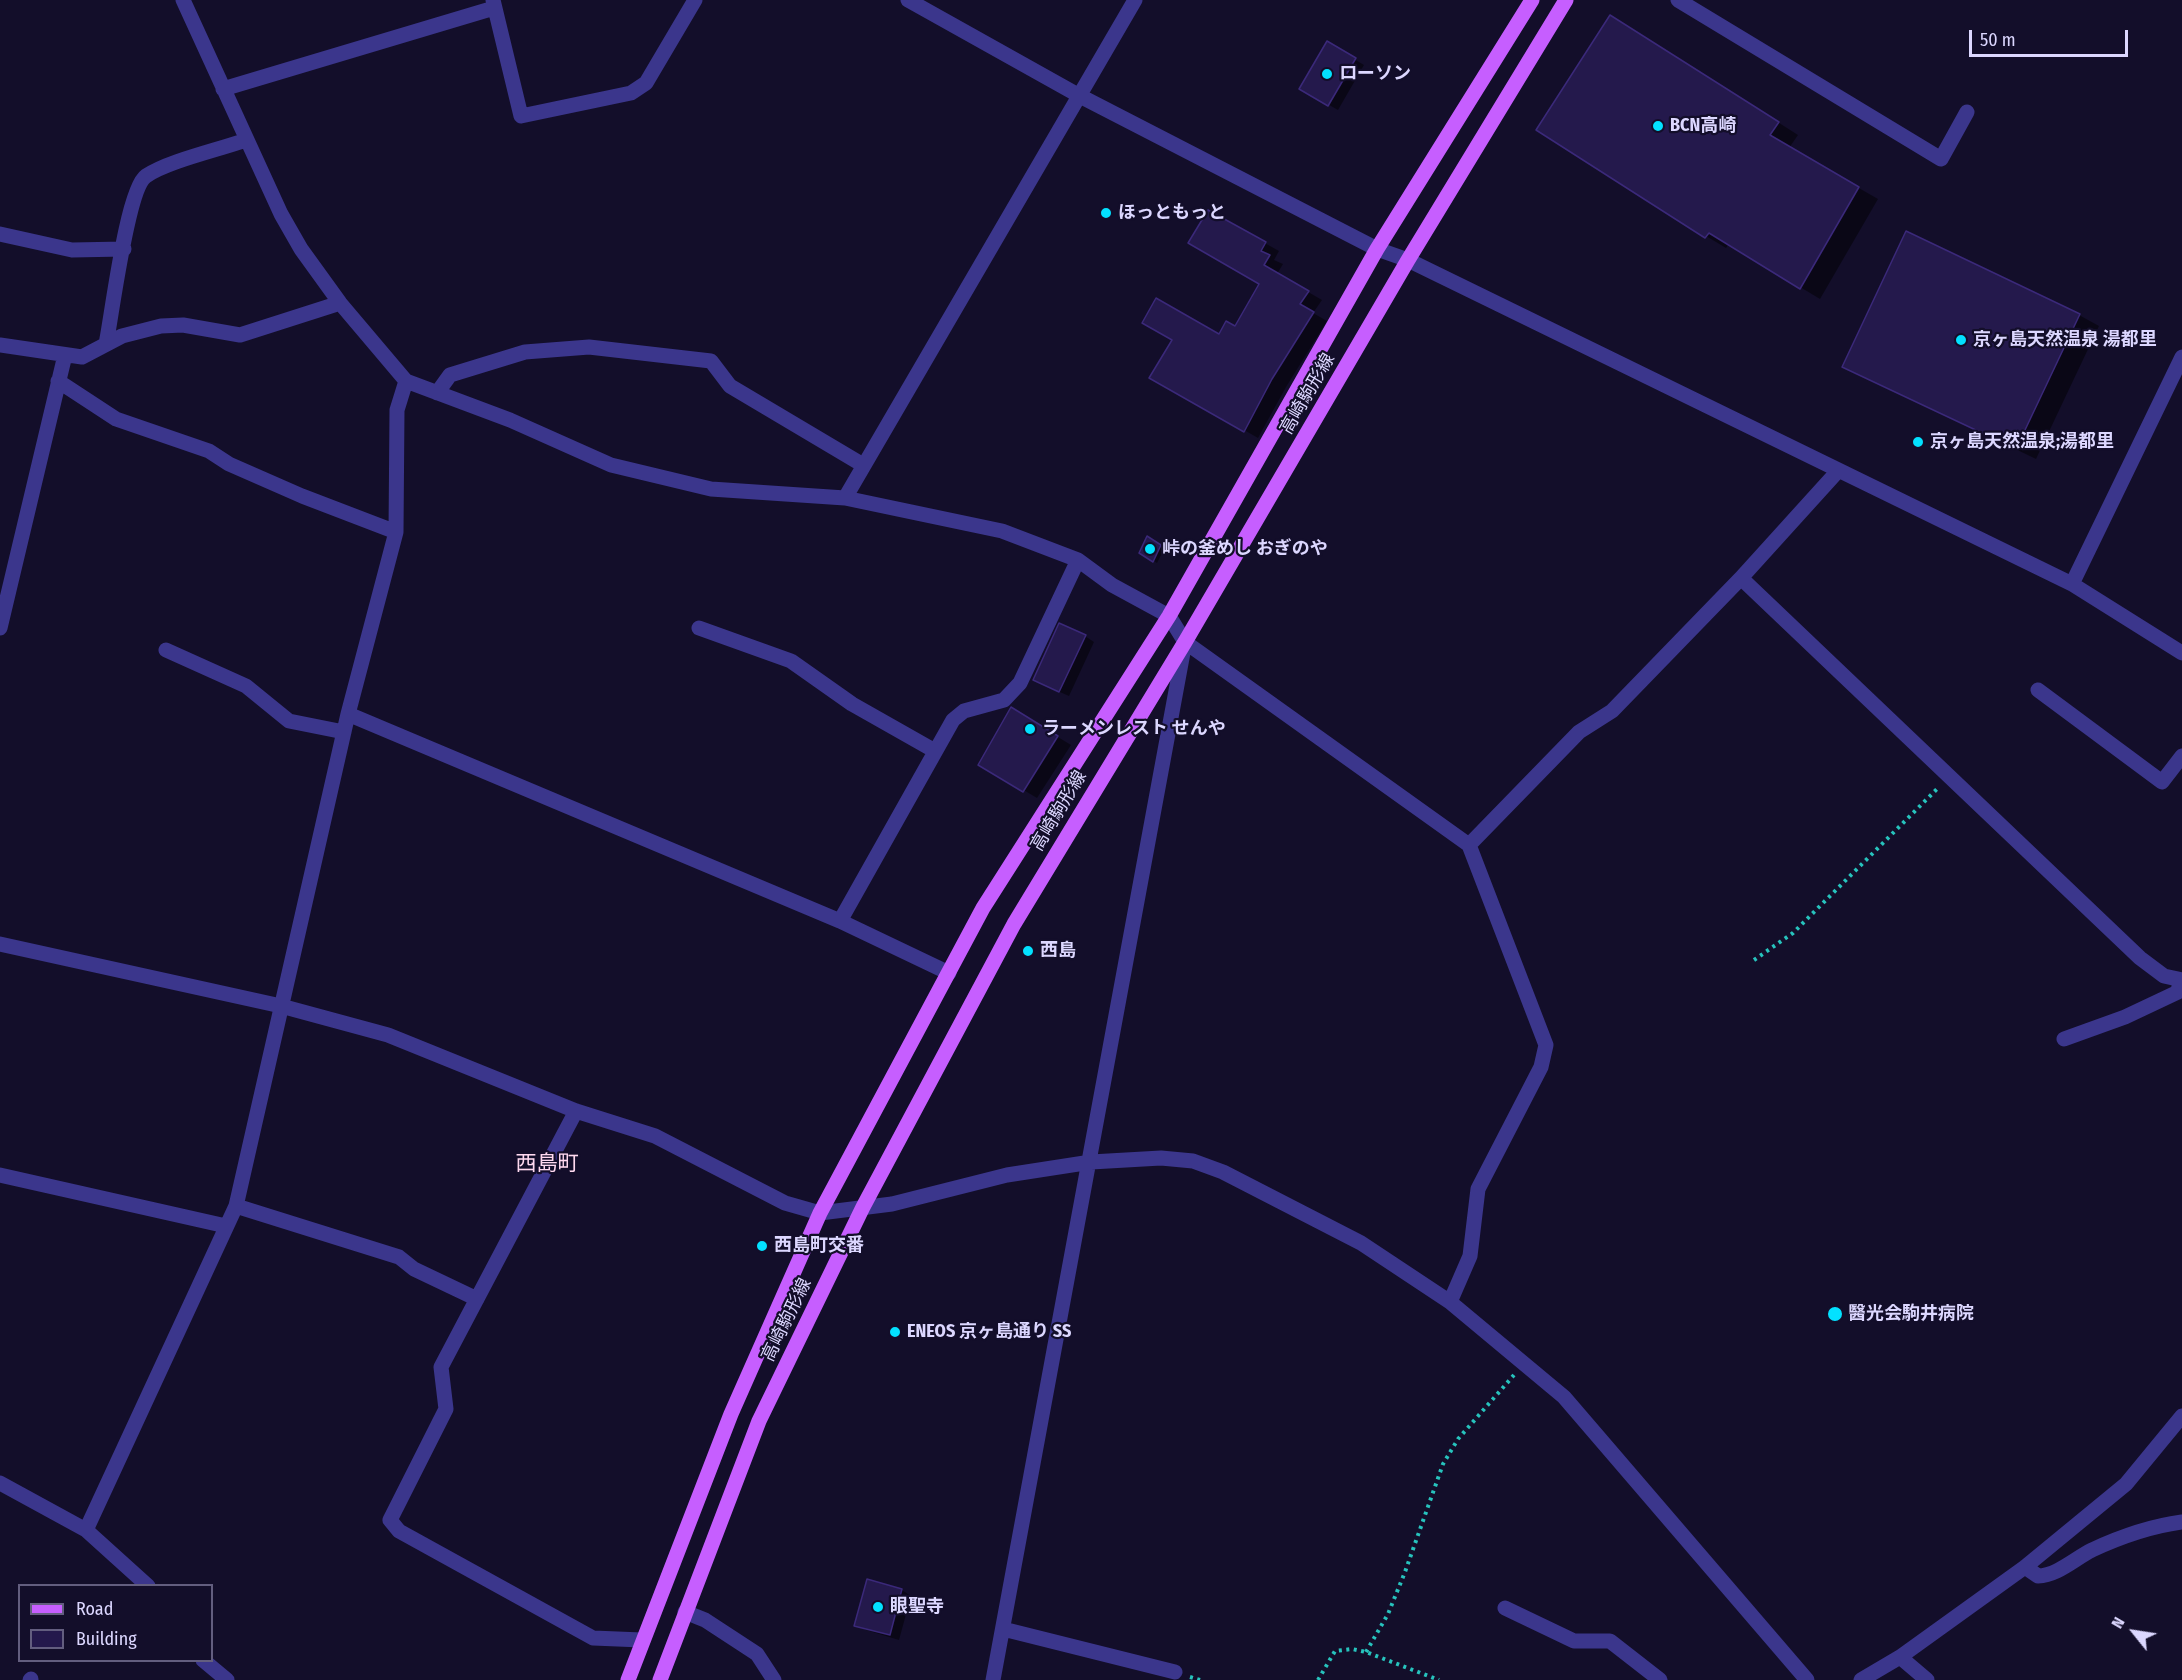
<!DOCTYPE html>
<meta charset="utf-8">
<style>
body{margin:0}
#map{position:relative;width:2182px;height:1680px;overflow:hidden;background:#130e2a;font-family:"Fira Sans Condensed",sans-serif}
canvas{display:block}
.legend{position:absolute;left:18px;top:1584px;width:195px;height:78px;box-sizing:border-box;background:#130e2a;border:2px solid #635e7f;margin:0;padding:8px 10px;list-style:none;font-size:18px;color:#dcd7ff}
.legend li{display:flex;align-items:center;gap:12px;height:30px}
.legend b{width:30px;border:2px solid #635e7f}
.north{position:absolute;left:2104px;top:1602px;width:60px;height:60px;-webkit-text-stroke:4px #130e2a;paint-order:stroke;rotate:300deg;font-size:16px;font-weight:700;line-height:24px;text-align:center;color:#dcd7ff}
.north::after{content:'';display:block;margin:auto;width:21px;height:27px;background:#dcd7ff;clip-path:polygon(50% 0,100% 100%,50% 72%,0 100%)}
.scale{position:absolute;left:1969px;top:30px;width:159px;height:27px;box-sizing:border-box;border:3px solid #dcd7ff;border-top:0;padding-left:8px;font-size:18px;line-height:21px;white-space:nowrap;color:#dcd7ff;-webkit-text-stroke:4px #130e2a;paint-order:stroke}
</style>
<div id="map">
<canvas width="2182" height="1680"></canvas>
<ul class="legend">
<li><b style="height:8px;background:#c65eff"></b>Road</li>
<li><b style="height:16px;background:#24194c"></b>Building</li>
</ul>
<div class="north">N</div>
<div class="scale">50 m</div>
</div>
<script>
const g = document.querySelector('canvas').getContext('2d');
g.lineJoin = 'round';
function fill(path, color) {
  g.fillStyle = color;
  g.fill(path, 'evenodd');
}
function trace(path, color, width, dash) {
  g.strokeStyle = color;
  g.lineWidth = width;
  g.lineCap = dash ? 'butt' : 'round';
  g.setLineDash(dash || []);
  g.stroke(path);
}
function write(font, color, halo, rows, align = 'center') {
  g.font = font + ' "Fira Sans Condensed","Noto Sans JP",sans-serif';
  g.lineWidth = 4.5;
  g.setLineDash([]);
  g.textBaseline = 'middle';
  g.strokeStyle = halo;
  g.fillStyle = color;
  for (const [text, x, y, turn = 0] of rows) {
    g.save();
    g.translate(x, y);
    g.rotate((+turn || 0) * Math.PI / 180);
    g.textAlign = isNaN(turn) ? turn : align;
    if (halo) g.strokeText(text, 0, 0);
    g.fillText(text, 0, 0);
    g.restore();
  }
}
fill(new Path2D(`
 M1630 28 1798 135 1789 148 1878 199 1820 299 1729 244 1726 248 1706 236 1538 130Z
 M1327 43 1364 65 1338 110 1301 89Z
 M1209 212 1279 251 1274 260 1283 264 1277 274 1322 300 1313 313 1327 321 1286 387 1258 438 1152 377 1235 328 1261 283Z
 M2079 315 2099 326 2036 459 1844 366Z
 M1147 538 1164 549 1157 563 1141 552Z
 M1085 636 1094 642 1069 696 1044 685Z
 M1012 709 1071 745 1037 798 980 764Z
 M902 1590 911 1596 899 1640 866 1630 856 1625Z`), '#0007');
const building = new Path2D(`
 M1610 15 1779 122 1770 135 1859 187 1800 289 1709 233 1705 238 1536 130Z
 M1327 41 1356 58 1328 106 1299 89Z
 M1208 210 1266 242 1261 251 1270 255 1264 265 1309 291 1300 304 1314 312 1272 379 1244 432 1149 378 1172 340 1142 323 1156 298 1219 334 1226 321 1235 326 1259 284 1188 243Z
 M1906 231 2080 314 2016 449 1842 367Z
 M1147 536 1161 545 1153 562 1139 553Z
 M1059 623 1086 635 1059 692 1033 680Z
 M1011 707 1058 736 1023 792 978 765Z
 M867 1579 902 1589 890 1635 854 1626Z`);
fill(building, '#24194c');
trace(building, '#3b297a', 1.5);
trace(new Path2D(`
 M1754 960 1793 933 1937 789
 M1366 1652 1388 1614 1405 1572 1443 1464 1458 1439 1514 1375
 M1190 1677 1200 1680
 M1318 1680 1335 1651 1352 1649 1366 1652 1439 1680`), '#27c3bd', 4, [3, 4.5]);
trace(new Path2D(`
 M183 0 281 214 301 249 340 303 406 381 510 420 611 465 711 489 845 498 1002 531 1078 560 1112 585 1169 616 1185 642 993 1680
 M493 0 521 116 631 93 646 83 695 0
 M908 0 1078 95 1377 249 1408 260 2072 584 2182 653
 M1678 0 1941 159 1967 112
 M223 89 494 8
 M0 234 72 250 124 249
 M106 344C112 315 127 189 146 176 168 161 218 150 246 140
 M0 345 82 357 122 336 161 326 183 325 240 335 340 303
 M58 381 116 419 209 451 229 464 302 496 396 532
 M437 393 450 375 525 352 589 347 711 361 730 386 863 465
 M845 498 1135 0
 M1741 578 2140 958 2164 976 2182 980
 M2072 584 2182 357
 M0 628 65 355
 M699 628 791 661 852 704 935 751
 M1185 642 1469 845 1546 1045 1541 1067 1478 1189 1470 1256 1450 1302
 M166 650 246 686 289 721 344 732
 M2038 690 2162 782 2182 756
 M348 714 840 921 949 973
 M1469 845 1579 732 1612 711 1741 578 1837 472
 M840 921 953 720 964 711 1004 700 1020 683 1078 560
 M0 944 281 1006 388 1035 576 1111 655 1136 785 1203 820 1213 892 1204 1007 1175 1091 1162 1161 1158 1193 1161 1223 1172 1361 1243 1450 1302 1564 1397 1807 1680
 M2064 1039 2125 1017 2178 992 2180 980
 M576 1111 441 1367 446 1409 390 1520 399 1531 593 1638 642 1640
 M0 1175 226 1226
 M236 1206 399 1257 414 1269 477 1299
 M0 1483 86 1530 148 1586
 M86 1530 236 1206 348 714 396 532 397 410 406 381
 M2025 1567 2038 1576C2058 1575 2074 1559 2092 1550 2120 1537 2152 1526 2182 1522
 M1505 1608 1574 1641H1610L1660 1680
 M685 1612 705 1620 757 1654 774 1680
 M1003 1629 1175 1672
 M1900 1657 1927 1680
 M203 1660 227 1680
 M30 1680 31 1679
 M1861 1680 1900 1657 2025 1567 2126 1484 2182 1416`), '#3b368c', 15);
trace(new Path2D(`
 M628 1680 731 1414 820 1213 983 908 1169 616 1377 249 1532 0
 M660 1680 759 1421 863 1207 1014 924 1185 642 1408 260 1566 0`), '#c65eff', 15);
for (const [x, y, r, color] of [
 [1327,74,6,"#03e1ff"],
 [1658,126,6,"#03e1ff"],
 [1106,213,6,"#03e1ff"],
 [1961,340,6,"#03e1ff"],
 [1918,442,6,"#03e1ff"],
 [1150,549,6,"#03e1ff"],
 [1030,729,6,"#03e1ff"],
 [1028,951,6,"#03e1ff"],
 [762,1246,6,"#03e1ff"],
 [1835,1314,8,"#03e1ff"],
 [895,1332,6,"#03e1ff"],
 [878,1607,6,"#03e1ff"]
]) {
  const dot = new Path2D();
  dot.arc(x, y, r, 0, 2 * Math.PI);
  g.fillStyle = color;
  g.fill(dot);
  trace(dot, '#130e2a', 2);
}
write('bold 18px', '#dcd7ff', '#130e2a', [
 ["ローソン",1339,74],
 ["BCN高崎",1670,126],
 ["ほっともっと",1118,213],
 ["京ヶ島天然温泉 湯都里",1973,340],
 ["京ヶ島天然温泉;湯都里",1930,442],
 ["峠の釜めし おぎのや",1162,549],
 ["ラーメンレスト せんや",1042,729],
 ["西島",1040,951],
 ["西島町交番",774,1246],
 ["醫光会駒井病院",1848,1314],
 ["ENEOS 京ヶ島通り SS",907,1332],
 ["眼聖寺",890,1607]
], 'left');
write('18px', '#dcd7ff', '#130e2a', [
 ["高崎駒形線",1308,394,-60],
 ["高崎駒形線",1059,811,-59],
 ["高崎駒形線",787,1320,-64]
]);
write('21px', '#ffd9f0', '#130e2a', [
 ["西島町",547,1164]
]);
</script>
